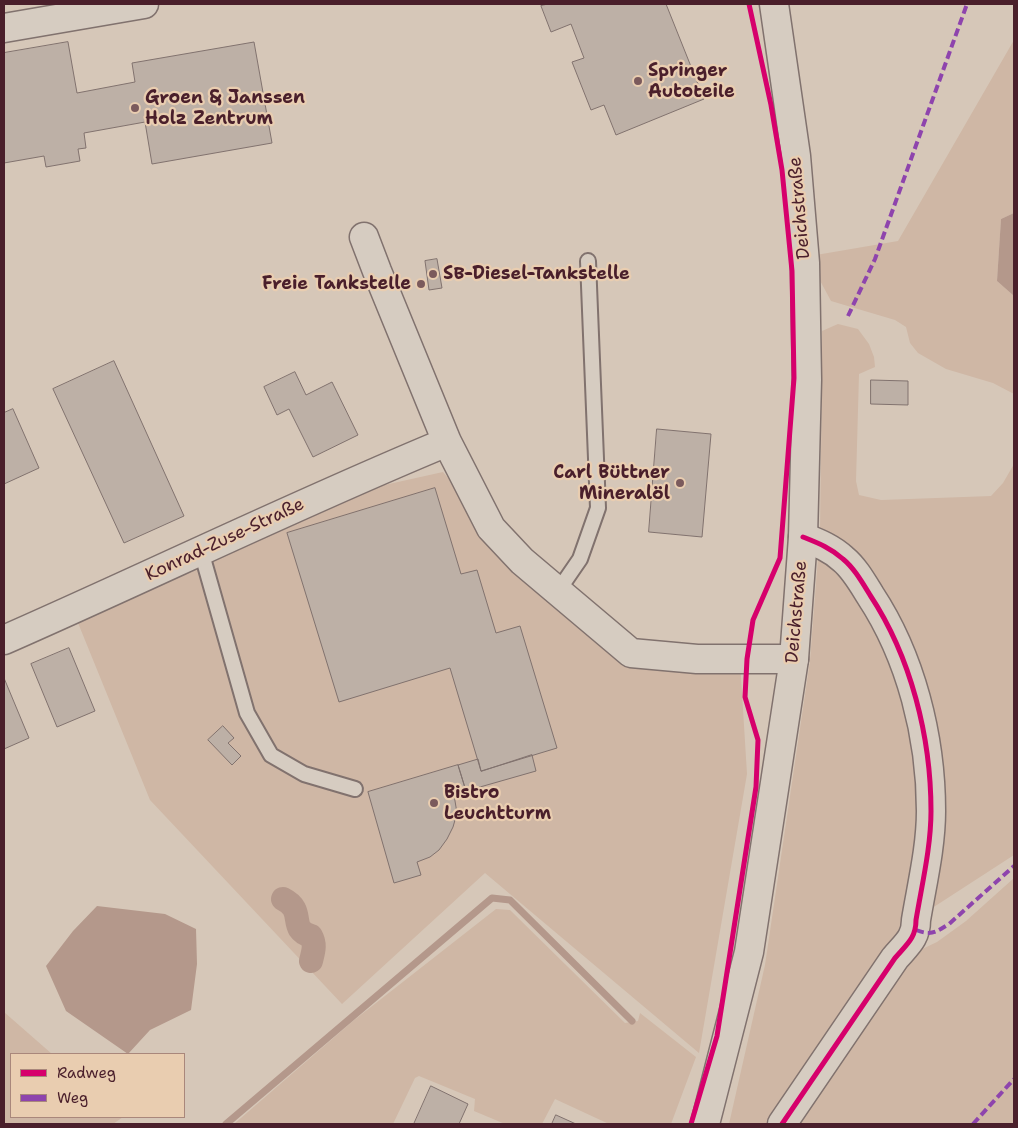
<!DOCTYPE html>
<meta charset="utf-8">
<style>
body{margin:0}
#map{position:relative;width:1018px;height:1128px;overflow:hidden;background:#d6c7b8;font-family:"Shantell Sans",sans-serif}
canvas{display:block}
.frame{position:absolute;inset:0;border:5px solid #4a1f2b;pointer-events:none}
.legend{position:absolute;left:10px;top:1053px;width:175px;height:65px;box-sizing:border-box;background:#e9cdb0;border:1px solid #a9877b;margin:0;padding:6px 9px;list-style:none;font-size:15px;color:#4a1f2b}
.legend li{display:flex;align-items:center;gap:10px;height:25px}
.legend b{width:25px;border:1px solid #a9877b}
</style>
<div id="map">
<canvas width="1018" height="1128"></canvas>
<div class="frame"></div>
<ul class="legend">
<li><b style="height:6px;background:#d6006c"></b>Radweg</li>
<li><b style="height:6px;background:#8e44ad"></b>Weg</li>
</ul>
</div>
<script>
const g = document.querySelector('canvas').getContext('2d');
g.lineJoin = 'round';
function fill(path, color) {
  g.fillStyle = color;
  g.fill(path, 'evenodd');
}
function trace(path, color, width, dash) {
  g.strokeStyle = color;
  g.lineWidth = width;
  g.lineCap = dash ? 'butt' : 'round';
  g.setLineDash(dash || []);
  g.stroke(path);
}
function write(font, color, halo, rows, align = 'center') {
  g.font = font + ' "Shantell Sans",sans-serif';
  g.lineWidth = 4.5;
  g.setLineDash([]);
  g.textBaseline = 'middle';
  g.strokeStyle = halo;
  g.fillStyle = color;
  for (const [text, x, y, turn = 0] of rows) {
    g.save();
    g.translate(x, y);
    g.rotate((+turn || 0) * Math.PI / 180);
    g.textAlign = isNaN(turn) ? turn : align;
    if (halo) g.strokeText(text, 0, 0);
    g.fillText(text, 0, 0);
    g.restore();
  }
}
fill(new Path2D(`
 M1014 40V213L1001 219 997 281 1014 296V394L993 383 946 369 918 353 910 343 906 327 895 320 831 301 817 275 816 255 898 241Z
 M838 324 858 329 869 344 874 357 875 367 859 374 856 481 859 495 881 500 991 496 1003 483 1014 464V855L906 925 778 1124H729L765 965 810 661 820 532 822 376V331Z
 M443 472 511 553 627 655 740 661 747 774 699 1053 485 873 342 1004 150 800 76 618 362 490Z
 M1014 878V1124H793L903 963 918 951 937 942 966 921Z
 M496 909 510 910 625 1023 638 1021 640 1013 696 1057 671 1124H609L555 1099 542 1124H505L474 1111 475 1099 419 1076 415 1078 393 1124H234L353 1021Z
 M4 1012 52 1054H11V1117H123L113 1124H4Z`), '#cfb7a5');
fill(new Path2D(`
 M1014 213V296L997 281 1001 219Z
 M97 906 165 914 196 929 197 964 191 1010 150 1030 128 1054 66 1011 46 966 73 931Z`), '#b4988b');
trace(new Path2D(`
 M226 1124 492 898 510 900 632 1021`), '#b4988b', 7);
trace(new Path2D(`
 M283 899C307 911 287 929 311 936 316 945 313 952 311 961`), '#b4988b', 24);
const building = new Path2D(`
 M548 4H666L704 99 616 135 604 105 591 110 572 62 584 58 571 24 551 32 541 6Z
 M68 42 77 93 135 82 132 63 254 42 272 143 152 164 145 122 84 133 86 148 78 149 80 161 46 167 44 156 4 163V53Z
 M437 259 442 288 429 290 425 261Z
 M114 361 184 516 124 543 53 389Z
 M295 372 306 395 332 382 358 435 313 457 289 409 277 415 264 387Z
 M871 380 908 381V405L871 404Z
 M13 409 39 468 4 484V413Z
 M657 429 711 434 702 537 649 532Z
 M435 488 461 574 477 570 496 633 520 626 557 748 481 771 450 668 339 702 287 533Z
 M69 648 95 711 57 727 31 664Z
 M4 678 29 738 4 749Z
 M223 726 234 738 228 743 241 756 232 765 208 740Z
 M532 755 536 771 466 791 458 765 478 759 481 771Z
 M458 765 466 791 454 795 457 813 453 827 447 839 439 850 430 857 417 862 421 875 394 883 368 792Z
 M431 1086 468 1104 459 1124H414Z
 M556 1115 576 1124H552Z`);
fill(building, '#bdb0a6');
trace(building, '#81726e', 1);
const service = new Path2D(`
 M201 551 247 713 271 755 304 774 355 789
 M558 591 580 559 598 508 588 261`);
const minor = new Path2D(`
 M4 28 144 4
 M364 237 377 271 447 442 491 528 522 561 631 653 697 659H794
 M4 640C152 575 297 504 447 442
 M782 1124 895 958C907 944 916 938 916 920 922 884 931 847 931 811 931 737 911 657 870 595 862 582 854 568 843 559 831 548 818 543 803 537`);
const secondary = new Path2D(`
 M705 1124 749 952 794 659 803 537 807 380 805 263 796 156 774 4`);
trace(service, '#81726e', 18);
trace(minor, '#81726e', 31);
trace(secondary, '#81726e', 31);
trace(service, '#d6ccc1', 14);
trace(minor, '#d6ccc1', 28);
trace(secondary, '#d6ccc1', 28);
trace(new Path2D(`
 M848 316 875 259 967 4
 M916 930C932 936 936 932 949 924L1014 866
 M973 1124 1014 1079`), '#8e44ad', 4, [8, 4]);
trace(new Path2D(`
 M691 1124 717 1036 756 787 758 740 745 697 747 659 753 620 780 558 794 378 792 271 782 170 771 105 749 4
 M782 1124 895 958C907 944 916 938 916 920 922 884 931 847 931 811 931 737 911 657 870 595 862 582 854 568 843 559 831 548 818 543 803 537`), '#d6006c', 5);
for (const [x, y, r, color] of [
 [638,81,5,"#7b5a5c"],
 [135,108,5,"#7b5a5c"],
 [433,274,5,"#7b5a5c"],
 [421,284,5,"#7b5a5c"],
 [680,483,5,"#7b5a5c"],
 [434,803,5,"#7b5a5c"]
]) {
  const dot = new Path2D();
  dot.arc(x, y, r, 0, 2 * Math.PI);
  g.fillStyle = color;
  g.fill(dot);
  trace(dot, '#e9cdb0', 2);
}
write('bold 18px', '#4a1f2b', '#e9cdb0', [
 ["Springer",648,71],
 ["Autoteile",648,92],
 ["Groen & Janssen",145,98],
 ["Holz Zentrum",145,119],
 ["SB-Diesel-Tankstelle",443,274],
 ["Freie Tankstelle",411,284,"right"],
 ["Carl Büttner",670,473,"right"],
 ["Mineralöl",670,494,"right"],
 ["Bistro",444,793],
 ["Leuchtturm",444,814]
], 'left');
write('18px', '#4a1f2b', '#e9cdb0', [
 ["Deichstraße",800,208,-95],
 ["Konrad-Zuse-Straße",225,540,-25],
 ["Deichstraße",797,612,-85]
]);
</script>
